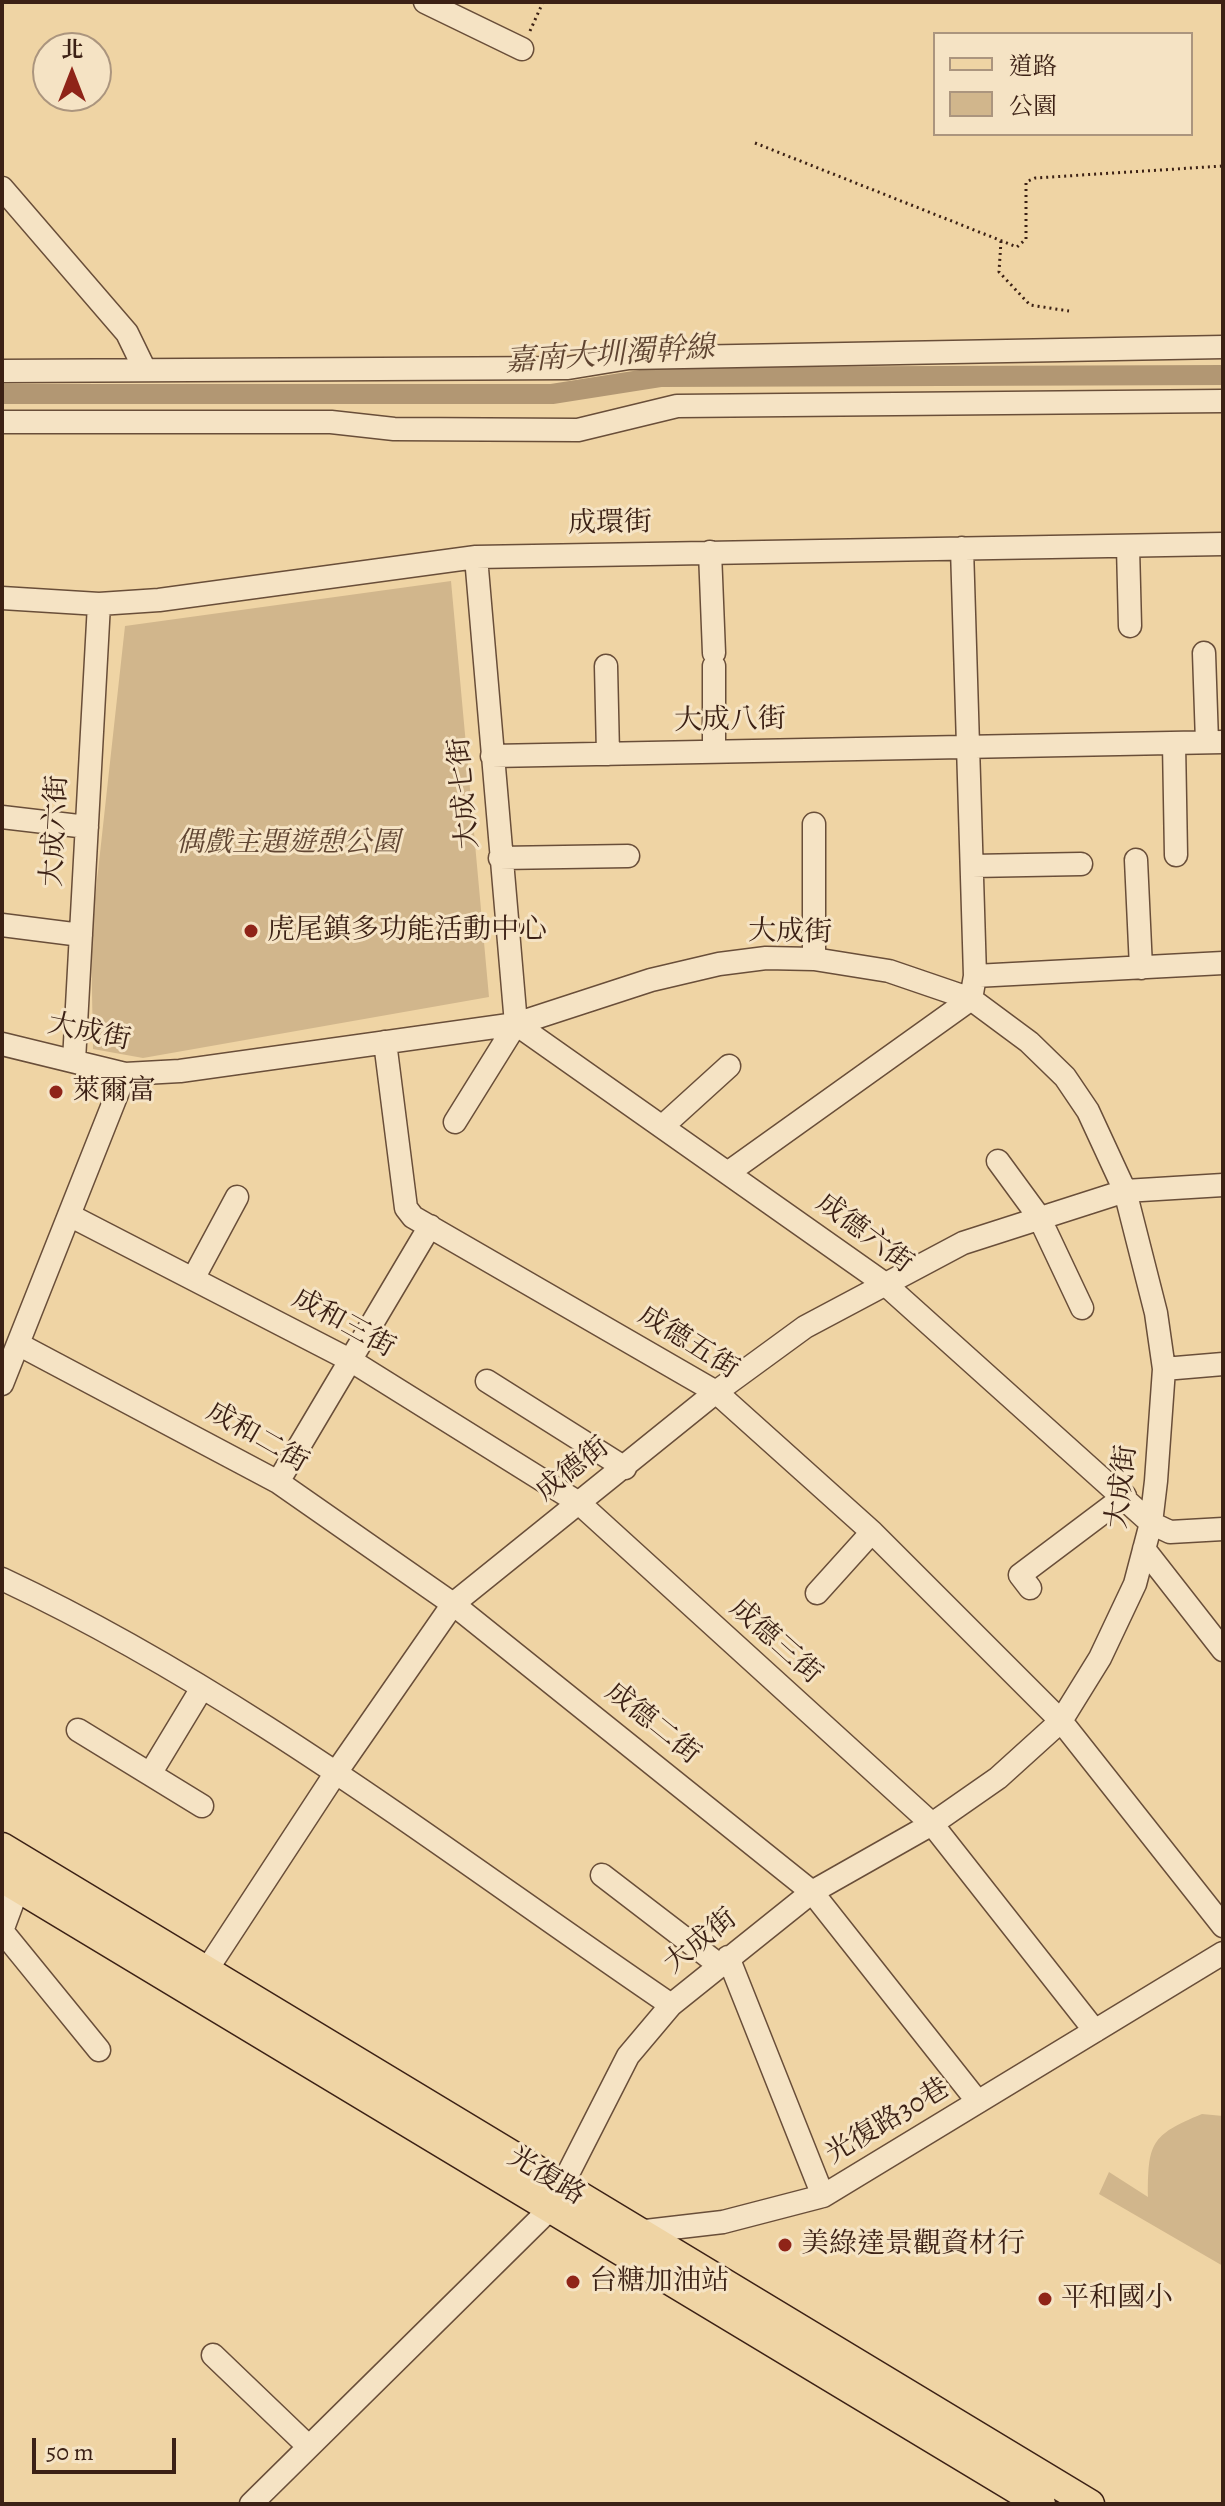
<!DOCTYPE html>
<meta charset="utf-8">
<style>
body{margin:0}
#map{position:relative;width:1225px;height:2506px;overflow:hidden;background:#efd4a4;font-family:Alegreya,"Noto Serif TC",serif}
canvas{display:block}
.frame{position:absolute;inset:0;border:4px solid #3c2115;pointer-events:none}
.legend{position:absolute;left:933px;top:32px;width:260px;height:104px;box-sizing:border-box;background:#f5e3c4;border:2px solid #ab957e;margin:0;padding:10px 14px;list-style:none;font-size:24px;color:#3c2115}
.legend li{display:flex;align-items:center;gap:16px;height:40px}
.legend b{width:40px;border:2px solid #ab957e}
.north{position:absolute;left:32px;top:32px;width:80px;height:80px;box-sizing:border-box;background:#f5e3c4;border:2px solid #ab957e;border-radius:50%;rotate:0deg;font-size:22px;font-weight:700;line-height:32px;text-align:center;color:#3c2115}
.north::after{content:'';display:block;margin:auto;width:28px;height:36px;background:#8f2418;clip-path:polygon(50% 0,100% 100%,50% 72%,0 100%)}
.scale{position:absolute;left:32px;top:2438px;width:144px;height:36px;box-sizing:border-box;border:4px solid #3c2115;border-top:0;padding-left:10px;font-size:24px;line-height:28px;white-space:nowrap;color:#3c2115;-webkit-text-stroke:6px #f5e3c4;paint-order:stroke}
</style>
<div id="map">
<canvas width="1225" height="2506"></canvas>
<div class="frame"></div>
<ul class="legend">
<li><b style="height:10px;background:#efd4a4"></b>道路</li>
<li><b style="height:22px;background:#d1b68c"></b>公園</li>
</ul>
<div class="north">北</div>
<div class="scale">50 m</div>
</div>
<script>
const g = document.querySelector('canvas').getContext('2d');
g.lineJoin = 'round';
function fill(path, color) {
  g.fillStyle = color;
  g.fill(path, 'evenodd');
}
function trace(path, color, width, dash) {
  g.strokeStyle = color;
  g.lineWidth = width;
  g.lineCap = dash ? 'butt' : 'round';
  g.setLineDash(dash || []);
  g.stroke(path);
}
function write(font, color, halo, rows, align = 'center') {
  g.font = font + ' Alegreya,"Noto Serif TC",serif';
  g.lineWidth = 6;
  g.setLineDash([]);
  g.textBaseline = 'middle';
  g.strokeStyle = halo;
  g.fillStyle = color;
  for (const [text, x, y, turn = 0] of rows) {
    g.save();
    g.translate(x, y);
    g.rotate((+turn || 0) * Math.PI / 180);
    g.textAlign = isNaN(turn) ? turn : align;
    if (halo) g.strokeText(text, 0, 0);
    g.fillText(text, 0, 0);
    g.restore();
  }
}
fill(new Path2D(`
 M451 581 489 997 143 1058 93 1049 91 935 125 626Z
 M1202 2114 1223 2116V2266L1099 2194 1109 2172 1148 2197C1148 2144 1150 2135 1202 2114Z`), '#d1b68c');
trace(new Path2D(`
 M2 394H552L660 377 1223 375`), '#b29773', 20);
const minor = new Path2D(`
 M425 2 522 49
 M2 188 127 333 144 368
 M2 371 568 368 629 358 1223 347
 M2 422H331L394 429 578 430 677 406 1223 401
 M1128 547 1130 626
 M710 552 714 653
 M476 557 516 1024
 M2 598 99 604 159 600 476 557 1223 544
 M1204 653 1207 742
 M606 666 608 754
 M714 666V751
 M1174 743 1176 855
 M492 756 1223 742
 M2 817 87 827
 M814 824V959
 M500 858 628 856
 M1136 860 1141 968
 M972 866 1081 864
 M2 925 81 935
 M975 976 1223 963
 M516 1024 885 1284 1151 1523 1170 1532 1223 1529
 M385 1042 406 1208 413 1217 716 1392 872 1532 1061 1721 1223 1926
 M2 1044 125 1074 180 1071 516 1024 651 980 719 964 766 958 814 959 889 971 971 999 1029 1042 1065 1077 1088 1111 1125 1191 1156 1313 1164 1369 1156 1481 1151 1523 1135 1584 1100 1658 1061 1721 998 1778 932 1824 812 1892 671 2005 628 2056 550 2209 251 2504
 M74 1061 99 604
 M455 1122 516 1024
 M664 1125 729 1066
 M998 1161 1039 1217 1082 1308
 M729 1172 971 999 975 976 962 548
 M69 1215 350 1360 579 1503 932 1824 1095 2031
 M194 1277 237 1197
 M18 1344 278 1482 453 1604 812 1892 978 2102
 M1164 1369 1223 1364
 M487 1381 625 1468
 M2 1384 125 1074
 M278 1482 430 1226
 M1144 1549 1223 1650
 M2 1579C241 1691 453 1857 671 2005
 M1030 1588 1020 1575 1125 1496
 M817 1593 872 1532
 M78 1730 202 1806
 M150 1774 202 1688
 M602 1875 718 1964
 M2 1931 99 2050
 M2 1931 18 1888
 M728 1957 823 2196
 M206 1971 335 1774 453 1604 716 1392 805 1327 963 1243 1125 1191 1223 1185
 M637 2232 723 2222 823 2196 1223 1953
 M213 2355 308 2446`);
const major = new Path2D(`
 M2 1847 1090 2504
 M2 1878 1041 2504`);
trace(minor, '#694e39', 25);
trace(major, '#3c2115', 31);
trace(new Path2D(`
 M530 31 543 2
 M755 143 1017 247 1026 239V182L1035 178 1223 166
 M1001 241 999 272 1030 305 1069 311`), '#3c2115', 3, [2, 4]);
trace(minor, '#f5e3c4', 22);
trace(major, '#efd4a4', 28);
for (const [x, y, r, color] of [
 [251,931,8,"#8f2418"],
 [56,1092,8,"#8f2418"],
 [785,2245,8,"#8f2418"],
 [573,2282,8,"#8f2418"],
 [1045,2299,8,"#8f2418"]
]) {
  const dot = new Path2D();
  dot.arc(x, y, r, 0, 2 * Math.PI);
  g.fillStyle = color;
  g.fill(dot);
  trace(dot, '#f5e3c4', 3);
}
write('28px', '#3c2115', '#f5e3c4', [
 ["成環街",610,524,-1],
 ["大成八街",730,721,-1],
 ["大成七街",465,793,-95],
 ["大成六街",56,831,-87],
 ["大成街",790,933,1],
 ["大成街",89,1033,12],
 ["成德六街",864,1234,37],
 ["成和三街",343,1324,29],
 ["成德五街",688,1343,32],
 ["成和二街",257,1438,30],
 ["成德街",573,1470,-38],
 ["大成街",1123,1487,-83],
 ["成德三街",775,1642,42],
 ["成德二街",652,1724,39],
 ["大成街",701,1942,-39],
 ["光復路30巷",888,2122,-31],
 ["光復路",546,2177,31]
]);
write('italic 28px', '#614633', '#f5e3c4', [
 ["偶戲主題遊憩公園",288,844]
]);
write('28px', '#3c2115', '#f5e3c4', [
 ["虎尾鎮多功能活動中心",267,931],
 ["萊爾富",72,1092],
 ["美綠達景觀資材行",801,2245],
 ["台糖加油站",589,2282],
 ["平和國小",1061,2299]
], 'left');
write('italic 30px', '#5f4431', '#f5e3c4', [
 ["嘉南大圳濁幹線",610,356,-4]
]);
</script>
